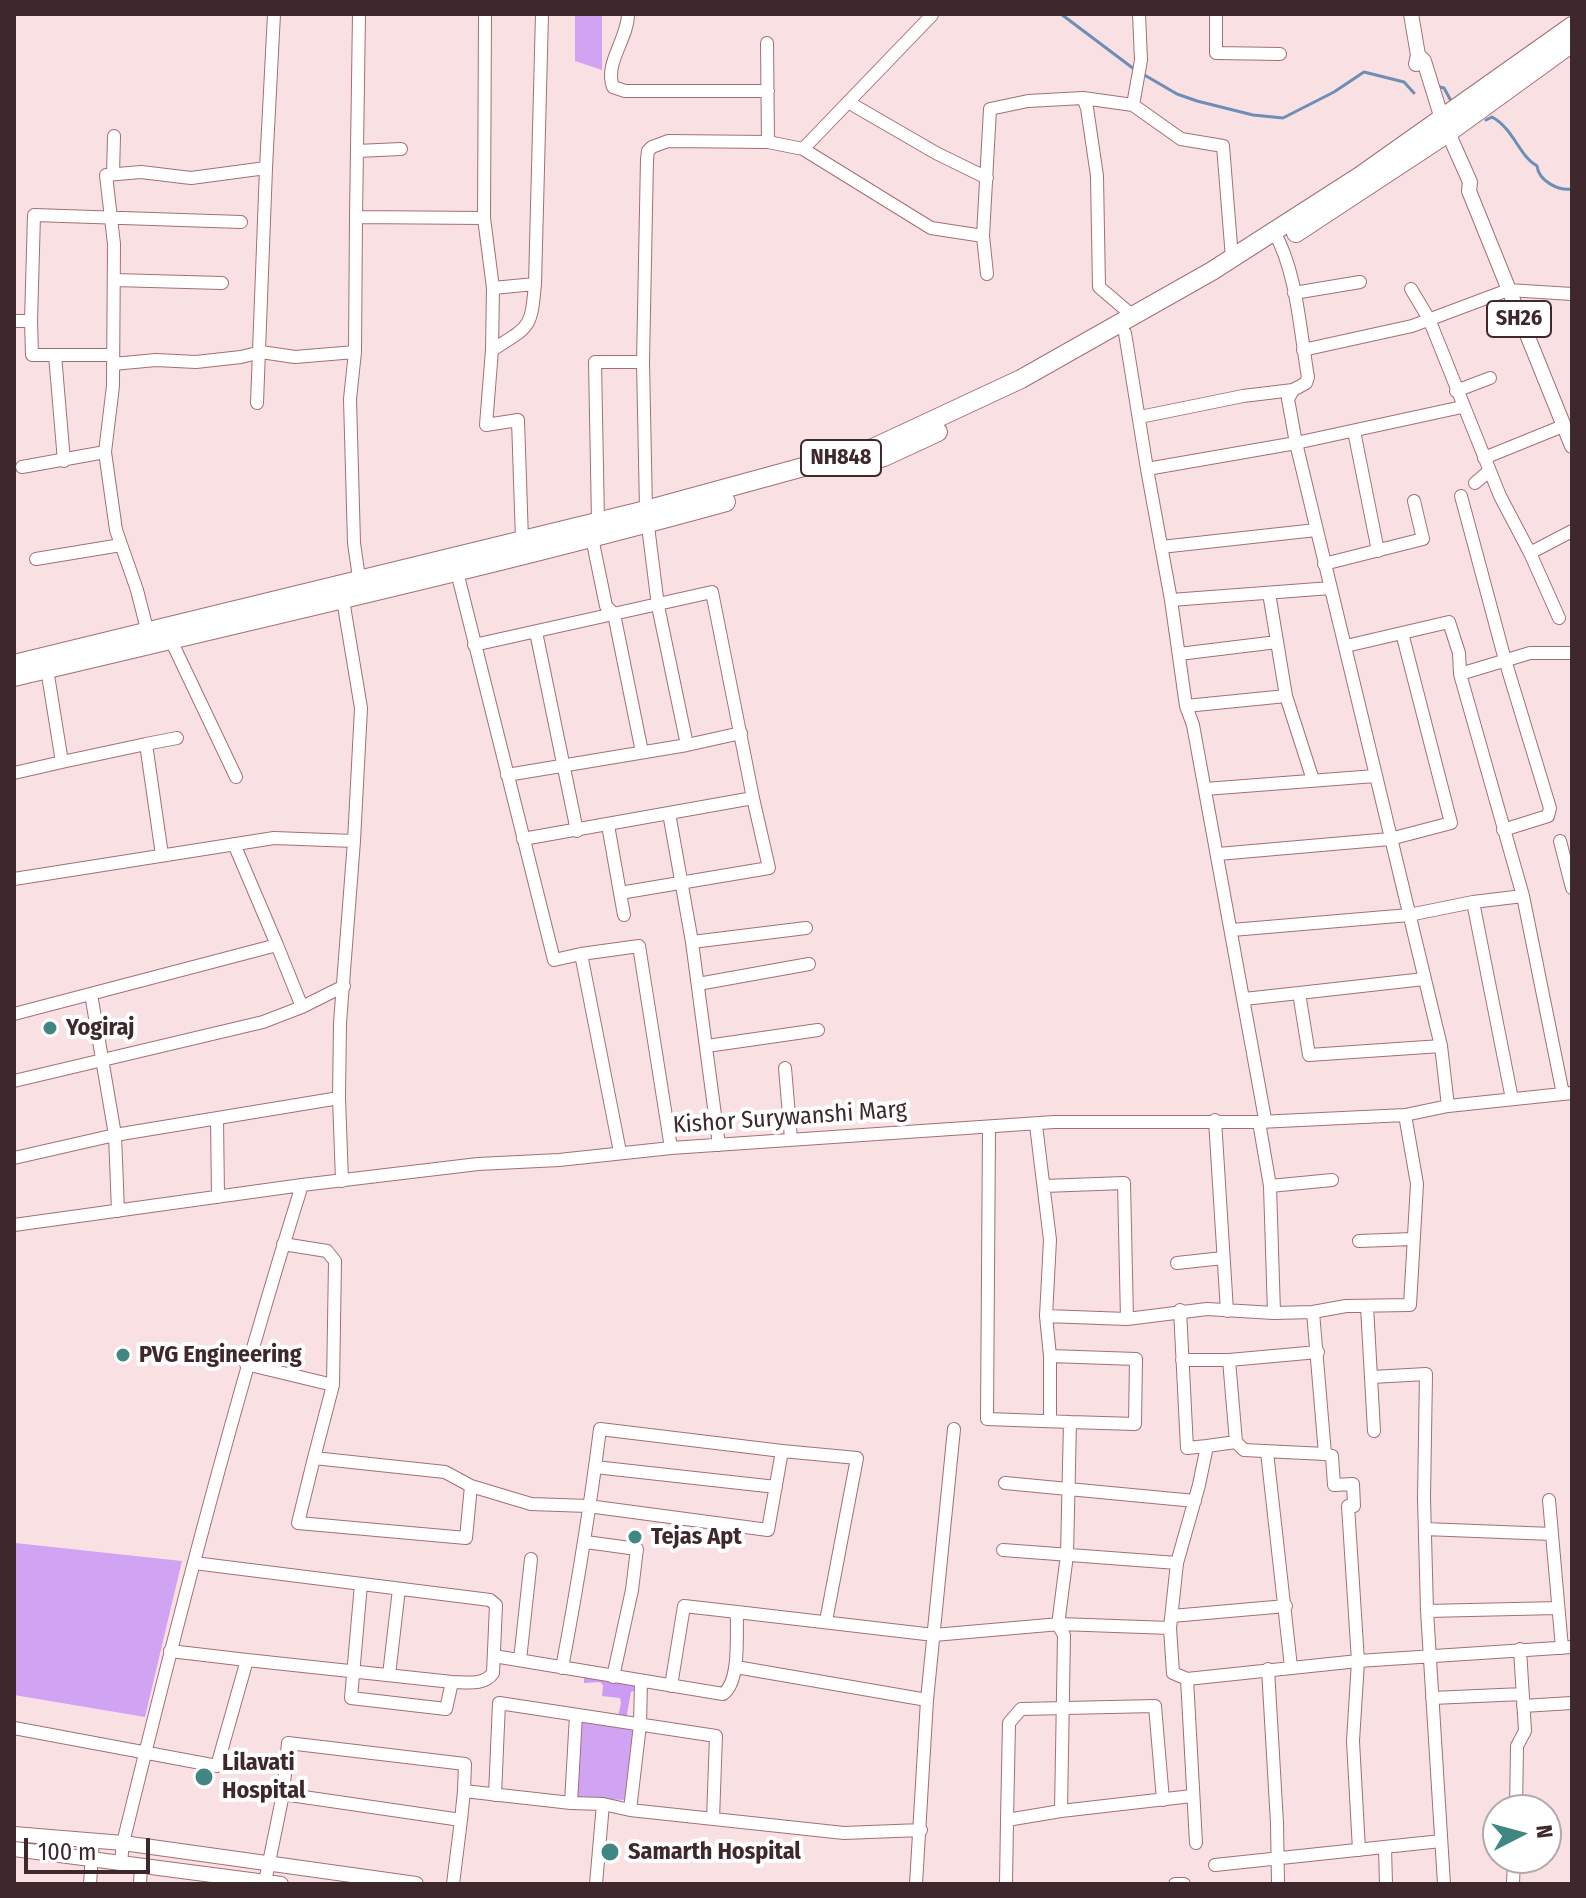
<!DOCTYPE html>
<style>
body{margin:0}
#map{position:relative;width:1586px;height:1898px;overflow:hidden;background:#f9e1e3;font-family:"Fira Sans Condensed",sans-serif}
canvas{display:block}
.frame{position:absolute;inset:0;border:16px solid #3e282b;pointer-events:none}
.north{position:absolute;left:1482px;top:1794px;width:80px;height:80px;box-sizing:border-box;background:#fff;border:2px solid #b2a9aa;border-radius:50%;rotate:84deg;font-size:22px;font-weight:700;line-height:32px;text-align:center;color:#3e282b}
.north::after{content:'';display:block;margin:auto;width:28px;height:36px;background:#408783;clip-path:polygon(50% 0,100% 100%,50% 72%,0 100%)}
.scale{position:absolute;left:24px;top:1838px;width:126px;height:36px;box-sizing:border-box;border:4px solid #3e282b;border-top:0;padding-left:10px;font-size:24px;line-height:28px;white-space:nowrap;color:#3e282b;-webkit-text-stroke:6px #fff;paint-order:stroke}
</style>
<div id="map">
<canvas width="1586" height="1898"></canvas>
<div class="frame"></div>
<div class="north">N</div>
<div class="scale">100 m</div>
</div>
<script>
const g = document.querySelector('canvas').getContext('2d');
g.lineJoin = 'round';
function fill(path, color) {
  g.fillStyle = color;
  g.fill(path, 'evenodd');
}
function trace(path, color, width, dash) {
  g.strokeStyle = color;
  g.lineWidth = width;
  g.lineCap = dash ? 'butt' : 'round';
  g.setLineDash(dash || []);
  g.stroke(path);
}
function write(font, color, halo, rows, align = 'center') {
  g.font = font + ' "Fira Sans Condensed",sans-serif';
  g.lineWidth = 8;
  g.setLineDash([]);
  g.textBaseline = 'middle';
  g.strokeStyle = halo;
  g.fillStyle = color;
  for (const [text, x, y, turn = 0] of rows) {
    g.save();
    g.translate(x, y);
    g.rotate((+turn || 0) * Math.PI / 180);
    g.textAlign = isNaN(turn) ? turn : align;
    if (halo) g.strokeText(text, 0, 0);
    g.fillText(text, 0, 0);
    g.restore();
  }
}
fill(new Path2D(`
 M575 14H602V70L575 61Z
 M15 1543 182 1561 145 1717 14 1695Z
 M582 1722 633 1729 625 1800 576 1798Z`), '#d1a4f3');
fill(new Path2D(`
 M584 1676 639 1683 638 1689 631 1692 626 1720 618 1717 621 1703 620 1698 602 1696 603 1685 600 1682 584 1683Z`), '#cd9af4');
trace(new Path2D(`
 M1061 14 1134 69
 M1141 73 1177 94 1197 101 1253 115 1283 118 1334 92 1364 72 1404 82 1414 93
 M1436 86 1444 88 1450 99
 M1486 120 1492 117C1514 129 1519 156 1537 166 1539 181 1558 191 1572 189`), '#6d8eb6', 3);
const minor = new Path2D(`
 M485 14 484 218 493 288 535 284 542 14
 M628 14C628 39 604 63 613 87L625 91H768
 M1216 14V53L1280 54
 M767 43 768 142
 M1083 98 1133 105 1181 139 1223 146 1232 258
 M848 102 936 153 987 178
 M1133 105 1141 60 1139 14
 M803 149 932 15
 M357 151 401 149
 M113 174 114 136
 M356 217 359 14
 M1274 232C1297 271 1300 332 1308 377L1306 383 1293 390 1288 399 1296 443 1441 1046 1448 1106
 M987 274 983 236 990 109 1028 101 1083 98 1087 108 1097 176 1099 287 1133 316
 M114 280 222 283
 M493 288 492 350 486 425 518 420 522 540
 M1411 289 1429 319 1500 496 1530 553 1572 531
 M1294 293 1360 282
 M14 321H31L34 215 241 222
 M31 321 32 355H112
 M1125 333 1147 469 1296 443 1462 407
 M492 350C530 326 531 329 535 284
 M1303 350 1412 326 1508 290 1572 294
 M355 352 356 217 484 218
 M55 355 64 461
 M643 362 646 510 658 606 687 745
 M113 364 156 360 196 362 241 357 261 352 295 357 355 352 350 399 354 543 360 585
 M1456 391 1490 378
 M257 403 266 168
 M1140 417 1243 396 1293 390
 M1354 431 1378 551
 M1484 458 1563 426
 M22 467 105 452
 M1147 469 1171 600 1186 706 1193 725 1265 1119
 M1475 483 1489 471
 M1461 496 1505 660 1550 808 1548 816 1503 830
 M598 521 595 362H643L647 159 648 151 652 147 668 141 768 142 803 149 931 228 983 236
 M592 538 606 606 614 614 642 752
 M1161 547 1316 530
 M1530 553 1559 618
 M36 559 121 545
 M455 564 554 960 581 954
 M1324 564 1423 539 1414 501
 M1269 593 1286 696 1313 780
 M1171 600 1331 588
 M536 632 577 831
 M168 634 236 777
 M149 637 137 590 116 530 105 452 113 386 114 244 106 175 141 172 191 178 266 168 274 14
 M474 645 712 592 753 798 669 813 692 942 719 1145
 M1346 646 1449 622 1459 653 1460 674 1523 896
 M1179 654 1277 642
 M1460 674 1530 653H1572
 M1186 706 1286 696
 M62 762 146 744
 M14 773 62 762 47 669
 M507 775 687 745 741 733
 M1205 789 1375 776
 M608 825 620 893
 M523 839 669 813
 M1560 841 1572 888
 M234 844 277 945
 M1218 854 1390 839 1451 823 1402 633
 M162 855 146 744 177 738
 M14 879 274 838 354 841 361 708 342 594
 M1473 902 1512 1099
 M624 915 620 893 769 868 753 798
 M1232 930 1409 915 1473 902 1523 896 1563 1094
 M692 942 806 928
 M1424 979 1299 993 1309 1055 1441 1046
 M698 984 809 964
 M91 994 115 1135 118 1211
 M1244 999 1299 993
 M14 1014 277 945 302 1007
 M707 1046 818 1030
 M785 1068 791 1139
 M14 1081 263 1022 302 1007 344 986
 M339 1098 340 1023 354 841
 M217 1118 218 1197
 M1215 1120 1227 1311
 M1259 1122 1270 1186 1274 1313
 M1036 1125 1050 1240 1046 1316 1050 1356V1421
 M989 1128 987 1419 1070 1422 1067 1555 1058 1625 1064 1635 1061 1811
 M620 1152 581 954 639 946 671 1148
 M14 1158 115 1135 339 1098 342 1181
 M1044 1186 1124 1183 1127 1319 1046 1316
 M1270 1186 1332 1180
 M14 1225 302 1185 478 1164 559 1160 671 1148 1054 1122H1259L1405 1115 1448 1106 1572 1093
 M1359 1241 1413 1239
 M283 1244 327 1251 335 1261 333 1385
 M1177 1263 1223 1258
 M1367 1306 1374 1431
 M1180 1310 1187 1448 1207 1446
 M1313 1312 1325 1454 1332 1456 1334 1485 1353 1484 1354 1506H1348L1358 1661 1353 1741 1359 1850
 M1127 1319 1207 1309 1274 1313 1313 1312 1346 1306 1410 1305 1417 1184 1405 1115
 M1050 1356 1136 1359 1135 1424 1070 1422
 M1182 1360H1229L1236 1442
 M1229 1360 1318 1352
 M246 1364 333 1385 314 1458
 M1372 1377 1426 1374 1424 1498 1427 1611 1444 1884
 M1267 1452 1291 1667
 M595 1467 776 1487
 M1005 1483 1195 1501
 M471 1486 466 1538 298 1523 314 1458 445 1472 471 1486 531 1504 588 1506 768 1530 782 1451 857 1458 826 1621
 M1549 1500 1562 1648
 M1425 1529 1552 1534
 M586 1542 637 1549 632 1590 613 1677
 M1003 1550 1177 1563
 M361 1584 351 1698 446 1709 452 1682
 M1427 1611 1558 1608
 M1172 1616 1286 1606
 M1170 1628 1173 1673 1187 1679
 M170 1651 247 1660
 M494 1656 723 1694C741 1681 736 1633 737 1612L934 1635 1060 1624 1170 1628 1177 1563 1199 1485 1207 1446 1236 1442 1244 1450 1325 1454
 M520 1660 531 1559
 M736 1667 927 1700
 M562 1668C577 1588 590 1509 600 1429L782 1451
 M1268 1669 1277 1823 1278 1884
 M389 1675 399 1589
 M671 1686 684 1606 737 1612
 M1432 1698 1523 1694
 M1523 1706 1572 1703
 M14 1728 217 1766 247 1660 452 1682C466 1682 484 1686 493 1673L496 1605 490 1600 194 1563
 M283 1794 461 1820 464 1791 571 1803 603 1804 630 1810 844 1833 921 1830
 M495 1795 499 1703 716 1736 713 1819
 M571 1803 576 1715
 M630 1810 640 1725 641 1681
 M1516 1810 1517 1746 1525 1731 1520 1649
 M1007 1820 1009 1723 1021 1709 1155 1706 1163 1800
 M1196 1843 1187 1679 1358 1661 1572 1647
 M1385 1848 1386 1884
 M121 1862 123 1843C177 1622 234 1402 302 1185
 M1215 1865 1441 1841
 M265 1882 283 1794 288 1743 465 1764 464 1791
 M90 1884 93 1840
 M140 1884 141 1866
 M453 1884 461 1820
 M596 1884 603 1804
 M916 1884 927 1700 954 1429
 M1006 1884 1007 1820 1061 1811 1192 1796
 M1175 1884H1184
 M1513 1884 1514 1858`);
const major = new Path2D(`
 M1411 14 1418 55 1416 64
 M1418 55 1424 61 1442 119 1470 182 1469 191 1572 446
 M14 1834 123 1843 416 1884
 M14 1849 281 1884`);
const highway = new Path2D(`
 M1296 233 1448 133 1572 43
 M859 465 884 457 938 432
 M14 664 646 510 873 448 1021 379 1212 271 1360 176 1572 26
 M14 677C252 620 490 567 726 502`);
trace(minor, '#a36f76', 14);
trace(major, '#a36f76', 16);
trace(highway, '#a36f76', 20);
trace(minor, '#fff', 12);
trace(major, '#fff', 14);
trace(highway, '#fff', 18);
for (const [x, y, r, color] of [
 [50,1028,8,"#408783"],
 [123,1355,8,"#408783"],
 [635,1537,8,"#408783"],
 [204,1777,10,"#408783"],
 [610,1852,10,"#408783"]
]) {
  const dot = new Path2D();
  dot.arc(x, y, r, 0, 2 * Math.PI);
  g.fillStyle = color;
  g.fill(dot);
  trace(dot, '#fff', 3);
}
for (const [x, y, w] of [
 [1519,319,64],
 [841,458,80]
]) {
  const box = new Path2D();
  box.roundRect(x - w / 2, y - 18, w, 36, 6);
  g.fillStyle = '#fff';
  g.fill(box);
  trace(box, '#3e282b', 2);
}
write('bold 22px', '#3e282b', null, [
 ["SH26",1519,319],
 ["NH848",841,458]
]);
write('bold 24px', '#3e282b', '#fff', [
 ["Yogiraj",66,1028],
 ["PVG Engineering",139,1355],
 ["Tejas Apt",651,1537],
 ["Lilavati",222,1763],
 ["Hospital",222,1791],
 ["Samarth Hospital",628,1852]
], 'left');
write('24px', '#3e282b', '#fff', [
 ["Kishor Surywanshi Marg",790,1118,-4]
]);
</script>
